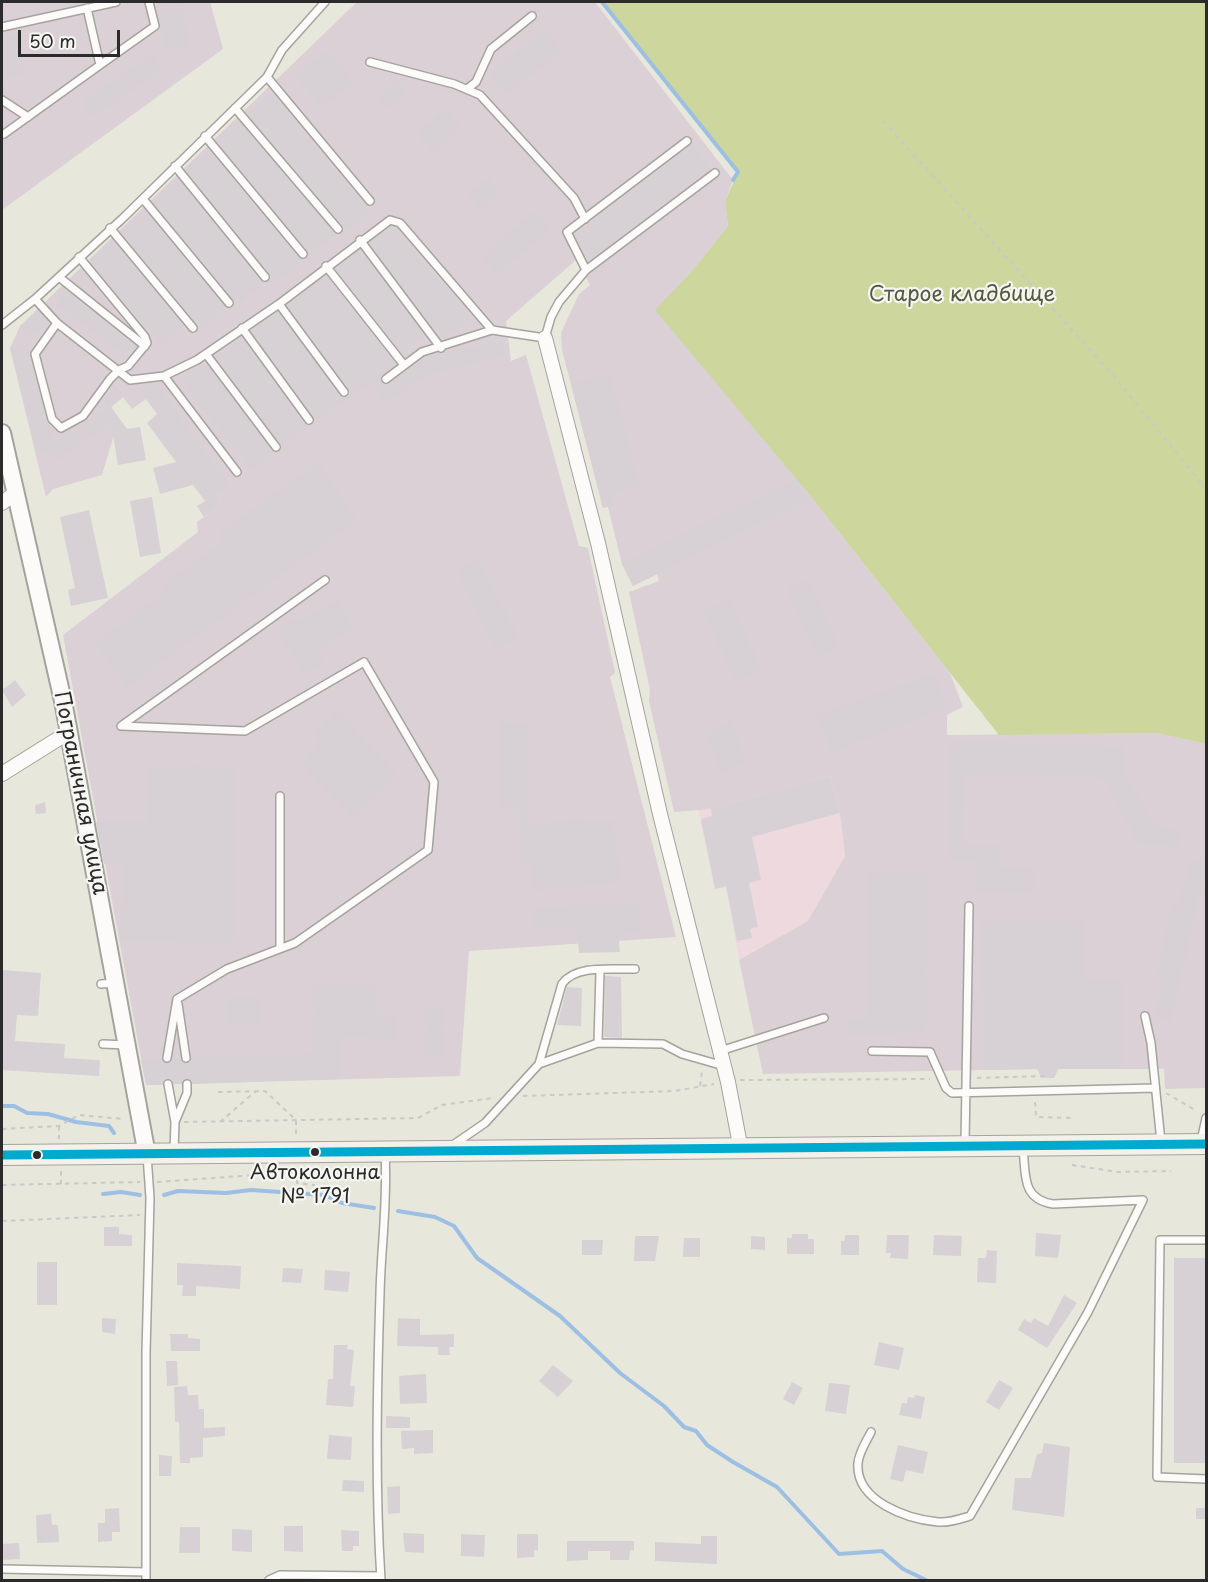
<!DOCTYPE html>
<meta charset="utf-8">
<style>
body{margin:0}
#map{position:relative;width:1208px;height:1582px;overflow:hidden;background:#e8e7dc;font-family:"Playpen Sans",sans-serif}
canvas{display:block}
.frame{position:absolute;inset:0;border:3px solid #2b2b2b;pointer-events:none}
.scale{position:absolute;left:18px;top:30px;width:102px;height:27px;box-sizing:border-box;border:3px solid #2b2b2b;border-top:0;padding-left:8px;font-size:18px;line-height:21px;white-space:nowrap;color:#2b2b2b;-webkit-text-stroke:4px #f6f6f2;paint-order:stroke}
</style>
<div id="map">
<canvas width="1208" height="1582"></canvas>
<div class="frame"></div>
<div class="scale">50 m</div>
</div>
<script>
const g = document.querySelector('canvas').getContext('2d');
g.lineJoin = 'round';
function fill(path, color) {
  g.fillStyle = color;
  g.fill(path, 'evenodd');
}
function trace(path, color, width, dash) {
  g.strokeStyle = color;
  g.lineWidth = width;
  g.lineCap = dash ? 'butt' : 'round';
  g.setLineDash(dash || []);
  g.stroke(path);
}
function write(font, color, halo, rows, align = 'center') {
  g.font = font + ' "Playpen Sans",sans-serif';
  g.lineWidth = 4.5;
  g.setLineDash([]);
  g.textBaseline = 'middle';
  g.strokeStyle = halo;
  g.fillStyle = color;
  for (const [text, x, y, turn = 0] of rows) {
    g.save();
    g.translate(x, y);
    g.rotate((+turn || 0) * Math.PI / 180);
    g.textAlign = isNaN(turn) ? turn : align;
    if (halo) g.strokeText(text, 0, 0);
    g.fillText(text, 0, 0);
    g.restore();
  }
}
fill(new Path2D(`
 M830 776 840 813 845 856 808 921 739 960 726 887 715 889 698 810Z`), '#eedade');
fill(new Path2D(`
 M2 2H210L223 49 2 210Z
 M357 2H595L733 180 725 201 728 226 691 272 656 310 812 498 950 673 963 707 947 715V735L1157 733 1206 744V1088L1165 1089 1164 1069H1058L1054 1078H1042L1037 1069 763 1074 739 960 808 921 845 856 840 813 830 776 711 809 674 812 649 701 650 690 629 592 659 581 657 574 633 586 622 564 608 507 603 508 562 350 561 333 579 294 590 285 576 260 506 321 511 361 526 355 579 546 588 548 615 673 610 677 676 937 469 951 460 1076 146 1085 63 635 198 532 197 522 221 505 216 493 146 399 132 409 123 397 111 407 119 418 102 475 53 489 46 497 10 348 20 326Z`), '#dad0d5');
fill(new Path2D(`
 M602 2H1206V744L1157 733 999 735 812 498 655 310 691 272 728 226 725 201 738 172Z`), '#cdd69d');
trace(new Path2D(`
 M602 2 738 172 733 180
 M2 1106H14L27 1113 48 1114 76 1122 109 1126 114 1133
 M103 1194 121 1192 140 1195
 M164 1195 178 1191 226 1193 251 1190 324 1195 342 1203 374 1208
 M398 1211 435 1217 454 1226 477 1258 560 1316 620 1373 664 1406 684 1427 696 1431 707 1445 733 1462 777 1487 839 1554 882 1551 903 1569 926 1580`), '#9dbfe4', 4);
fill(new Path2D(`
 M181 5 189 45 165 50 157 10Z
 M545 30 561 51 506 95 489 74Z
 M16 34 25 73 2 78V37Z
 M327 51 353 82 322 107 296 76Z
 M151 54 162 69 93 117 83 102Z
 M396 81 405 93 387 108 378 96Z
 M270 94 369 212 347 231 248 115Z
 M446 109 462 129 433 152 417 133Z
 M239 122 336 234 311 254 308 255 218 143 217 140Z
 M692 144 709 167 592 258 575 235Z
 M209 150 303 260 278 281 273 275 271 277 186 170Z
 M489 178 500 194 479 209 468 193Z
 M179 180 264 282 239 303 236 299 234 301 155 205 154 201Z
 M535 211 550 228 497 275 482 258Z
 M147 212 226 308 201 328 122 233Z
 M391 226 469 317 445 337 436 326 433 328 369 243Z
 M113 240 184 326 162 345 89 261Z
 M361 250 424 335 402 353 335 269Z
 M327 276 393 360 388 364H396L381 376 383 384H389L427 356 502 341 506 355 429 374 386 403 371 382 320 419 318 417 315 419 251 330 278 312 339 395 347 397 349 389 287 305Z
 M66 291 134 345 126 356 56 304Z
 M39 312 49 323 29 338 20 326Z
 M242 337 307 425 282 446 216 358Z
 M30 343V355L54 444 109 408 104 397 116 387 123 397 111 407 127 429 140 427 146 460 118 465 111 423 59 459 37 451 10 348Z
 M201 364 204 367 207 365 274 452 253 469 182 381 187 374Z
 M610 374 639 485 612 492 615 505 603 508 571 384Z
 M149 383H154L228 484 216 493 221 505 204 517 197 506 205 501 193 485 160 494 153 468 176 462 147 423 157 414 140 390Z
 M318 463 356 520 127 687 96 644 166 591 163 585 224 541 219 533Z
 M796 479 812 498 633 586 622 564Z
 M152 497 161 553 140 557 130 501Z
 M89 510 108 598 71 606 68 590 75 588 60 517Z
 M478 559 518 637 495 649 456 571Z
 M808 579 839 647 818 657 787 589Z
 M338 599 353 628 317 651 324 662 305 674 277 631 295 618 298 622Z
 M729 599 761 669 736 681 703 611Z
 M934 673 946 708 831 753 817 716Z
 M15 680 26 695 12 707 2 690Z
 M337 711 396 773 353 817 301 765 321 743 313 734Z
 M499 722H529V824L587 819V823L613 820 621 882 533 891 532 862 522 863 519 807 499 808Z
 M731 722 747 761 722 773 706 735Z
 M950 741 1103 744V746L1125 748 1124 771 1154 826 1180 830 1178 848 1138 843 1104 778 964 776 962 845H1000V867L1035 868V892L976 891V860L950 861Z
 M147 766 234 767 233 943 119 941 125 864H104L96 822H146Z
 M830 776 840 813 752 837 761 880 749 883 758 927 750 929 752 938 737 941 726 886 715 889 701 819 712 816 711 809Z
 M45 802 46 813 36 814 35 805Z
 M1190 860 1206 865 1171 1021 1155 1016 1162 981 1156 979 1172 903 1180 905Z
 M869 872H928L926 1033 848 1035 847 1020 867 1019Z
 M640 902 641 932 618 933 620 952 579 953 577 927 534 928V908Z
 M1083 920 1084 979 1121 978 1122 1068 1058 1069 1054 1078 1048 1076 1042 1078 1037 1069 984 1070 982 921Z
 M2 970 41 973 38 1016 17 1015 15 1041 65 1044 64 1058 100 1060 99 1076 2 1070Z
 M605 976 621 977 622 1038 604 1037Z
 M313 984H376V1016L396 1017 395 1041 373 1042V1037H340L341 1079 193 1084 186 1078 181 1084H174L168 1078 162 1085H146L141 1059 161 1058 167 1064 173 1058H180L186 1064 192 1057 314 1054Z
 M567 987 582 988 581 1026 557 1025Z
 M226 998H262L261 1025 226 1026Z
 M426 1008H444L443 1058 425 1057Z
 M104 1227H119V1234L132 1235V1246H104Z
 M1036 1233 1061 1235 1058 1258 1035 1256Z
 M792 1234H808V1239H814V1254H787V1238H792Z
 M845 1235H859V1255H841V1241H845Z
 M887 1235H909L908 1259 890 1258 891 1253H886Z
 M934 1235 962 1236 961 1256 933 1255Z
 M635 1236H659L655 1261H634Z
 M751 1236 765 1237V1250L751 1249Z
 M684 1238H700V1257H683Z
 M582 1240H603L602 1255H582Z
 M987 1250 997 1251 996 1283 977 1282 978 1258H986Z
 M1174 1258H1206V1463H1174Z
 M37 1262H57V1305H37Z
 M177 1263 241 1266 240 1289 196 1286V1296H182L183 1285H177Z
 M283 1268 303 1269 301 1283 282 1282Z
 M325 1270 350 1272 348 1292 324 1290Z
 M1064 1295 1077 1303 1047 1348 1018 1330 1024 1319 1031 1323 1034 1318 1048 1326Z
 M102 1318 116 1319 115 1334 102 1332Z
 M398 1318 420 1319V1335L454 1334V1347H449L450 1355H438V1347L397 1346Z
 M170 1334H188V1338L200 1339V1351H171Z
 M879 1342 904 1348 899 1370 874 1365Z
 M334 1345H348L347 1349 354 1350 350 1386H355L353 1407 326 1405 328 1379H333Z
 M166 1361H177L178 1385 167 1386Z
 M553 1365 573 1381 558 1397 539 1381Z
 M426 1374 427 1403 400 1404 399 1376Z
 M999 1380 1013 1388 999 1410 986 1402Z
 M792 1382 803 1388 794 1405 783 1399Z
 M829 1383 850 1385 846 1414 825 1411Z
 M187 1386 188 1395H198L199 1409H204V1428L225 1427V1436L203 1438V1457L190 1458V1463H180L179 1422H175L174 1387Z
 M915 1395 925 1397 921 1419 899 1415 902 1403H907L908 1397 914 1398Z
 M386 1416 410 1417V1428H386Z
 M433 1430V1453L414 1454V1448L402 1449 401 1431Z
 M329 1435 352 1437 351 1460 327 1459Z
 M1044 1443 1070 1447 1064 1517 1012 1510 1015 1478H1031L1037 1454 1042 1453Z
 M898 1445 928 1452 923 1474 906 1470 903 1482 890 1479Z
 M159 1455 172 1456 171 1476H159Z
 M343 1480 364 1481V1492L342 1491Z
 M400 1486V1513L388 1514 387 1487Z
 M119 1508 120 1532H112V1541L98 1542V1523H105V1509Z
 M1196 1508H1206V1519H1196Z
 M51 1514 52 1525H58L59 1542 37 1543 36 1515Z
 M284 1526H303V1552L284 1551Z
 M180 1527H200V1553H179Z
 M232 1529 252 1530V1552L232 1551Z
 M341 1530 359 1531V1546H353V1551H342Z
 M403 1533 424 1534V1553L405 1552Z
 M461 1534 485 1535 484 1557 461 1556Z
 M517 1534H538V1550H534V1557L517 1558Z
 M701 1536H717V1564L655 1561V1542L701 1544Z
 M567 1541H634V1550H630L629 1560H610V1551H588V1560L567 1561Z
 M19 1543 20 1559 2 1560V1544Z`), '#d7d1d5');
const service = new Path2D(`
 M87 8 100 65 155 26 149 2
 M2 27 116 2
 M370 62 454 84 480 95 574 198 585 219
 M267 77 370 201
 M467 89 476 82 491 49 532 16
 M2 100 28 117
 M235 108 338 229
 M4 134 100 65
 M205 136 303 254
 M175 166 265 277
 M143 199 229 303
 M110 228 193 328
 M360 240 441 348
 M326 266 404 365
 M586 270 567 232 687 141
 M59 277 145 346
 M35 299 57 323 130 380 164 376 197 360 279 304 390 220 400 223 492 330
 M279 304 344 392
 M57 323 35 354 52 419 61 428 83 416 110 379 119 370 128 366 147 343 145 337 79 257
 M2 325 35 299 122 219 267 77 282 50 325 2
 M242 328 309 420
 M206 354 276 447
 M164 376 237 472
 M386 379 422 352 492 330 545 338 551 317 559 302 586 270 715 173
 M280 948V796
 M101 984 116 983
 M178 1004 186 1058
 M1145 1016 1151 1043 1161 1142
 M598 1043 600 971
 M103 1044 126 1045
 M720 1051 824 1018
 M872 1051 930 1052 946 1088 952 1093 1155 1088
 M167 1058 177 999 227 969 295 943 428 850 434 782 364 662 245 731 121 726 325 580
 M539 1064 598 1043 663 1044 682 1054 724 1066
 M168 1084 175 1122 174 1152
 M175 1122 187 1093V1084
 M1201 1141 1206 1118
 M965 1143 969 906
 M453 1145 485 1123 539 1064 562 984C576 964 613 970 635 969
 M1206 1240H1160L1157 1477 1206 1479
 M871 1432C866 1442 859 1452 858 1463 855 1501 907 1519 938 1522 949 1523 960 1519 970 1516L1088 1312 1143 1200 1053 1204C1021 1199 1026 1174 1023 1148
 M2 1569 146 1572
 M146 1580V1353L150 1198 147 1155
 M269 1580 280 1575 380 1576
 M381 1580C375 1485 377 1389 380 1294 381 1246 388 1203 385 1153`);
const minor = new Path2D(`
 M545 338 598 543 660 814 728 1082 741 1150
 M2 503 15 493
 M2 774 69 732`);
const tertiary = new Path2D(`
 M2 433 63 701 147 1155`);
const secondary = new Path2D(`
 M2 1155 1206 1144`);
trace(service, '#a4a39d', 10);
trace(minor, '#a4a39d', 16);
trace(tertiary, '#a4a39d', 20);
trace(secondary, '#a4a39d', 22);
trace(new Path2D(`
 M883 121 1112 374 1206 489
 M977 1078 1048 1076
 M740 1080 930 1079
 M700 1086 702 1071
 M218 1092 265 1091 296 1120V1135
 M1166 1093 1197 1111
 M523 1096 675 1091 714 1084
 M1035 1102 1036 1117 1071 1118
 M184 1122 418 1118 442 1105 493 1098
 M220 1122 256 1091
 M59 1126V1139
 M2 1129 59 1126 79 1115 124 1119
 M1072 1165 1118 1172 1171 1171
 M61 1171V1184
 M297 1171V1183L315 1185
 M157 1182 297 1172
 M2 1185 140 1182
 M2 1221 140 1215`), '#c9c9c7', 2, [4.5, 4.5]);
trace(service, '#fcfbfa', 7);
trace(minor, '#fcfbfa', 14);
trace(tertiary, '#fcfbfa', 16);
trace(secondary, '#f4f1eb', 20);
trace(new Path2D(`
 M2 1155 1206 1144`), '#00a9ce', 9);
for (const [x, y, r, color] of [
 [315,1152,5,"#2b2b2b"],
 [37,1155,5,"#2b2b2b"]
]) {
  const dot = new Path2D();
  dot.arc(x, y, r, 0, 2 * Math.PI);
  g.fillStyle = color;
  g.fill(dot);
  trace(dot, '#f6f6f2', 2);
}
write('20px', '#2b2b2b', '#f6f6f2', [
 ["Автоколонна",315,1173],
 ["№ 1791",315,1197]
]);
write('21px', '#555a3e', '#f6f6f2', [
 ["Старое кладбище",962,295]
]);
write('21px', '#2b2b2b', '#f6f6f2', [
 ["Пограничная улица",80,793,79]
]);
</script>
